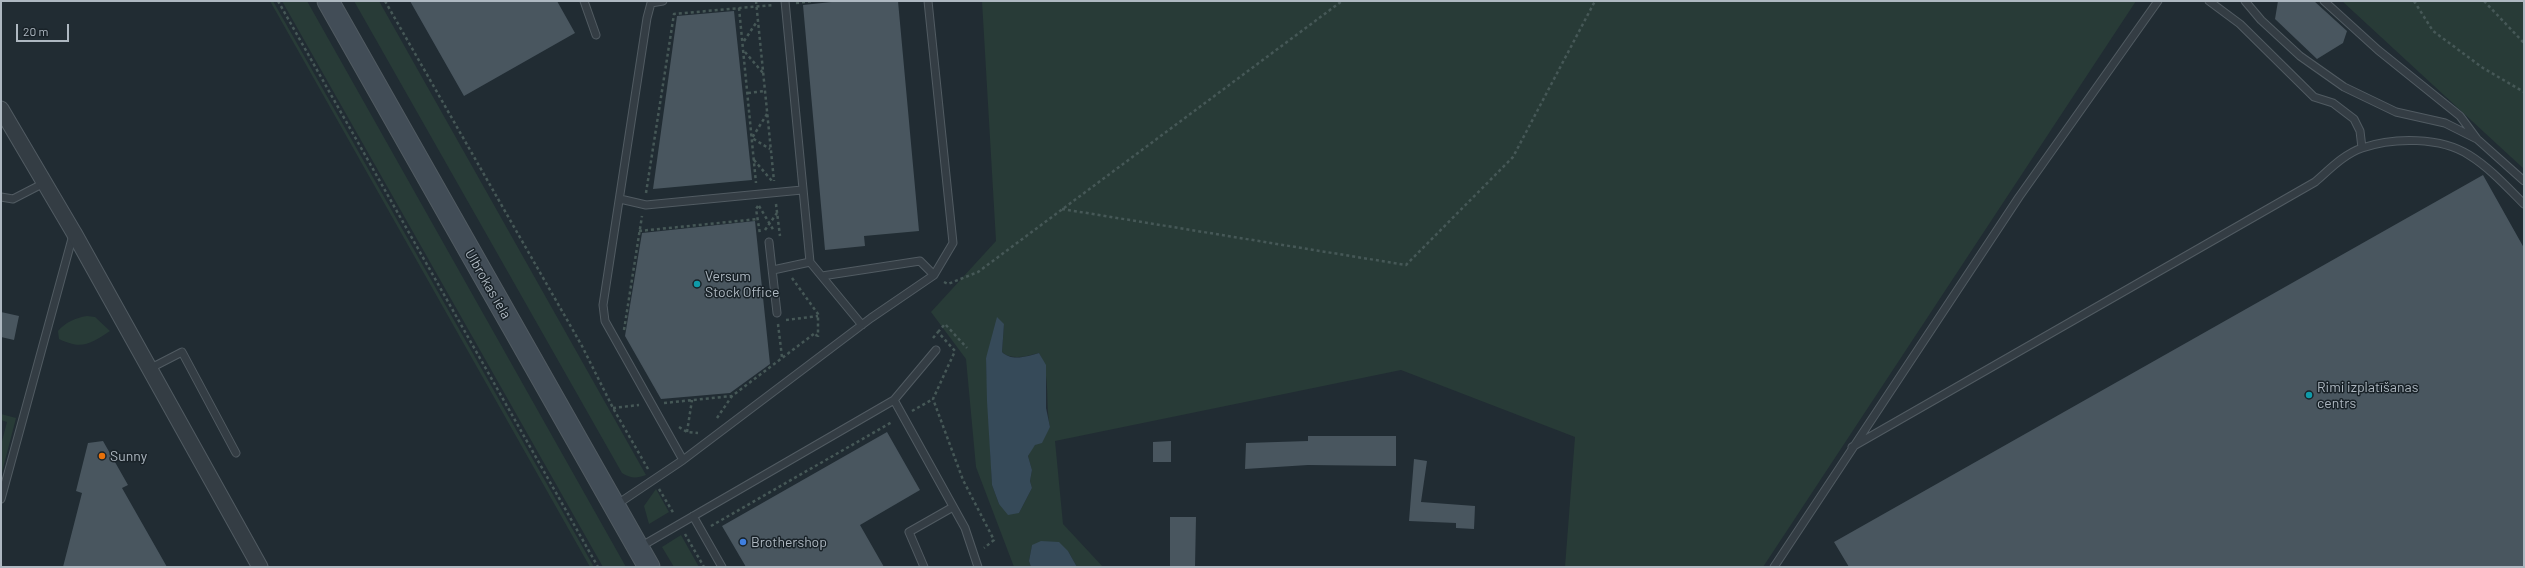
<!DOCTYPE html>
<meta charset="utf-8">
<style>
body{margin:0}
#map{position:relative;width:2525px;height:568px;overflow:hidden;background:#212c33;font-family:Barlow,sans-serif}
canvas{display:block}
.frame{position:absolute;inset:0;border:2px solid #aeb8c1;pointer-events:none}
.scale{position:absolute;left:16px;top:24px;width:53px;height:18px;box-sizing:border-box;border:2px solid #aeb8c1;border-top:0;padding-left:5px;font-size:12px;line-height:14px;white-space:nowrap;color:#aeb8c1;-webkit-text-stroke:3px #192228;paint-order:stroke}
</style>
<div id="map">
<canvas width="2525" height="568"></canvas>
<div class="frame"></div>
<div class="scale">20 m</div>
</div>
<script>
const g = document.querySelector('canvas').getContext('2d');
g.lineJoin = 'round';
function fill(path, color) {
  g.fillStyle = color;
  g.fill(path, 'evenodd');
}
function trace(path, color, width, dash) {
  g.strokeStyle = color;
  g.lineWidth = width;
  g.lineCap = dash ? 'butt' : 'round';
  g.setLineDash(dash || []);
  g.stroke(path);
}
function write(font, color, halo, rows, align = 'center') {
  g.font = font + ' Barlow,sans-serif';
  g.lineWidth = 3;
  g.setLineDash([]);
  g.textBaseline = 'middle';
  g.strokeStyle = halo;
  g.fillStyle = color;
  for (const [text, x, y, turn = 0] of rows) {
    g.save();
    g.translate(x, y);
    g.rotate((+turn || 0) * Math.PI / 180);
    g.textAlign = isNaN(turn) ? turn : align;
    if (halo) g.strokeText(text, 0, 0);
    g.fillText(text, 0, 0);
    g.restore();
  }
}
fill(new Path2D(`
 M270 1H273L594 567H590Z
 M282 1H307L626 567H603Z
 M354 1H379L646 475C636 479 630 478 622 473Z
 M982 1H2136L1763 567H1565L1575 437 1401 370 1055 441 1063 524 1103 567H1077L1068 551 1032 545 1029 561 1031 567H1014L976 467 966 359 931 312 996 241ZM1004 324 1002 352C1012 361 1027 356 1039 353 1051 374 1045 403 1050 427L1031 449 1028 456 1032 470 1030 481 1032 488 1019 513 999 504 992 485 986 358Z
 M2342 1H2524V169Z
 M87 316 95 317 110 331C90 344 82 350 59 339L58 331C66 322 75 318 87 316Z
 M1 414 16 418 1 476V445L7 422 1 420Z
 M656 489 669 512 649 524 644 506Z
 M681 535 699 567H674L662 547Z`), '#283b37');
fill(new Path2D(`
 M997 317 1004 324 1002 352C1012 362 1028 356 1039 353L1046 365V408L1050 427 1042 443 1035 445 1028 456 1032 470 1030 481 1032 488 1019 513 1008 515 999 504 992 485 987 401 986 358Z
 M1041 541 1059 542 1068 551 1077 567H1031L1029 561 1032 545Z`), '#364a59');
fill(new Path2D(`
 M410 1H557L575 33 464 96Z
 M841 1H898L919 231 864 236 865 246 825 250 803 5Z
 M2278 1H2314L2347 31 2343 43 2317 59 2275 19Z
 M734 11 752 180 653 189 677 16Z
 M2483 175 2524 248V567H1849L1834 542Z
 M755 221 770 364 730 393 661 399 625 336 642 233Z
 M1 312 19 316 14 340 1 337Z
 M887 432 920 490 860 525 884 567H746L722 526Z
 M1308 436H1396V466L1308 465 1245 469 1246 443 1308 441Z
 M103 441 128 485 122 488 167 567H63L82 493 76 491 88 443Z
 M1171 441V462H1153V442Z
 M1414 459 1427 461 1421 502 1475 506 1474 529 1456 528V523L1409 521Z
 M1170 517H1196L1195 567H1170Z`), '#49565f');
const lane = new Path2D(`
 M584 1 596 35
 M663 1 651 3 647 18 603 305 605 321 683 460
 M785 1 810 262 862 325
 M2209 1 2240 24 2314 97 2333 103 2354 119 2360 131 2362 148
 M2245 1 2261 20 2300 56 2344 87 2396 112 2445 123 2477 139
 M2324 1 2378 50 2460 116 2477 139 2524 181
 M1 197 13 199 44 183
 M620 199 646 205 802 190
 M769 242 777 313
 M773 270 810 262
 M822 276 920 261 934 275
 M149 369 182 352 236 453
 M894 400 936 350
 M1852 447 2315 182C2329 170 2344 154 2362 148 2394 137 2441 137 2469 155 2490 168 2507 187 2524 204
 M1 499 73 235
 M616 505 683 460 871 318 934 275 953 243 928 1
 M693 516 722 567
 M640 547 894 400 965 528 978 567
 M924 567 909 532 953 507
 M1774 567 2019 197 2158 1`);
const street = new Path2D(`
 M1 109 74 233 260 567`);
const secondary = new Path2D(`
 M328 1 649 567`);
trace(lane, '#515b62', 9);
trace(street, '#515b62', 17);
trace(secondary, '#515b62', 23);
trace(new Path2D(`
 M278 1 598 567
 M385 1 582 346 613 408 648 469
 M756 1 774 181
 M2414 1 2433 31 2483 68 2524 92
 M2484 1 2524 43
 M796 3 813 1
 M739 8 756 183
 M744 41 758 20
 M745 52 763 73
 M748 93 765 91
 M767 114 752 138 770 149
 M754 160 772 181
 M646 193 674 14 773 5
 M776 204 780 236
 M758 206 756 209 760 234
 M759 206 774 231
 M1062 209 1406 265 1513 157 1595 1
 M765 230 777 213
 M639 231 758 219
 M792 278 818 314V337
 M944 282 948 284 978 272 1342 1
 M786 320 818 316
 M778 324 782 357
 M624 330 642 216
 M938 332 945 324 967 348
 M933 338 938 332 955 351 933 399 963 480 994 540 984 548
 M664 403 732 396 815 333 817 336
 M613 408 639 405
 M912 411 933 399
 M717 418 732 396
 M679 427 687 432 698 433
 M687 432 692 400
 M659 489 674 514
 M711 526 892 422
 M685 534 704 567`), '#465857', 2.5, [3, 3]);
trace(lane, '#343d44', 7);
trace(street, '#343d44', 15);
trace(secondary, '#424d57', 21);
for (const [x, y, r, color] of [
 [697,284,4,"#0f9aa8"],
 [2309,395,4,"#0f9aa8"],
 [102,456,4,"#e8710a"],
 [743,542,4,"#3f7fe0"]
]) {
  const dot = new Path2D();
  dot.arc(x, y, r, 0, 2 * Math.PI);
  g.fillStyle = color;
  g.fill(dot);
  trace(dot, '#192228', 1.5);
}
write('14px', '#aeb8c1', '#192228', [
 ["Versum",705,276],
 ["Stock Office",705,292],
 ["Rimi izplatīšanas",2317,387],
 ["centrs",2317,403],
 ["Sunny",110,456],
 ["Brothershop",751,542]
], 'left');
write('14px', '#aeb8c1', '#192228', [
 ["Ulbrokas iela",488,284,60]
]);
</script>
